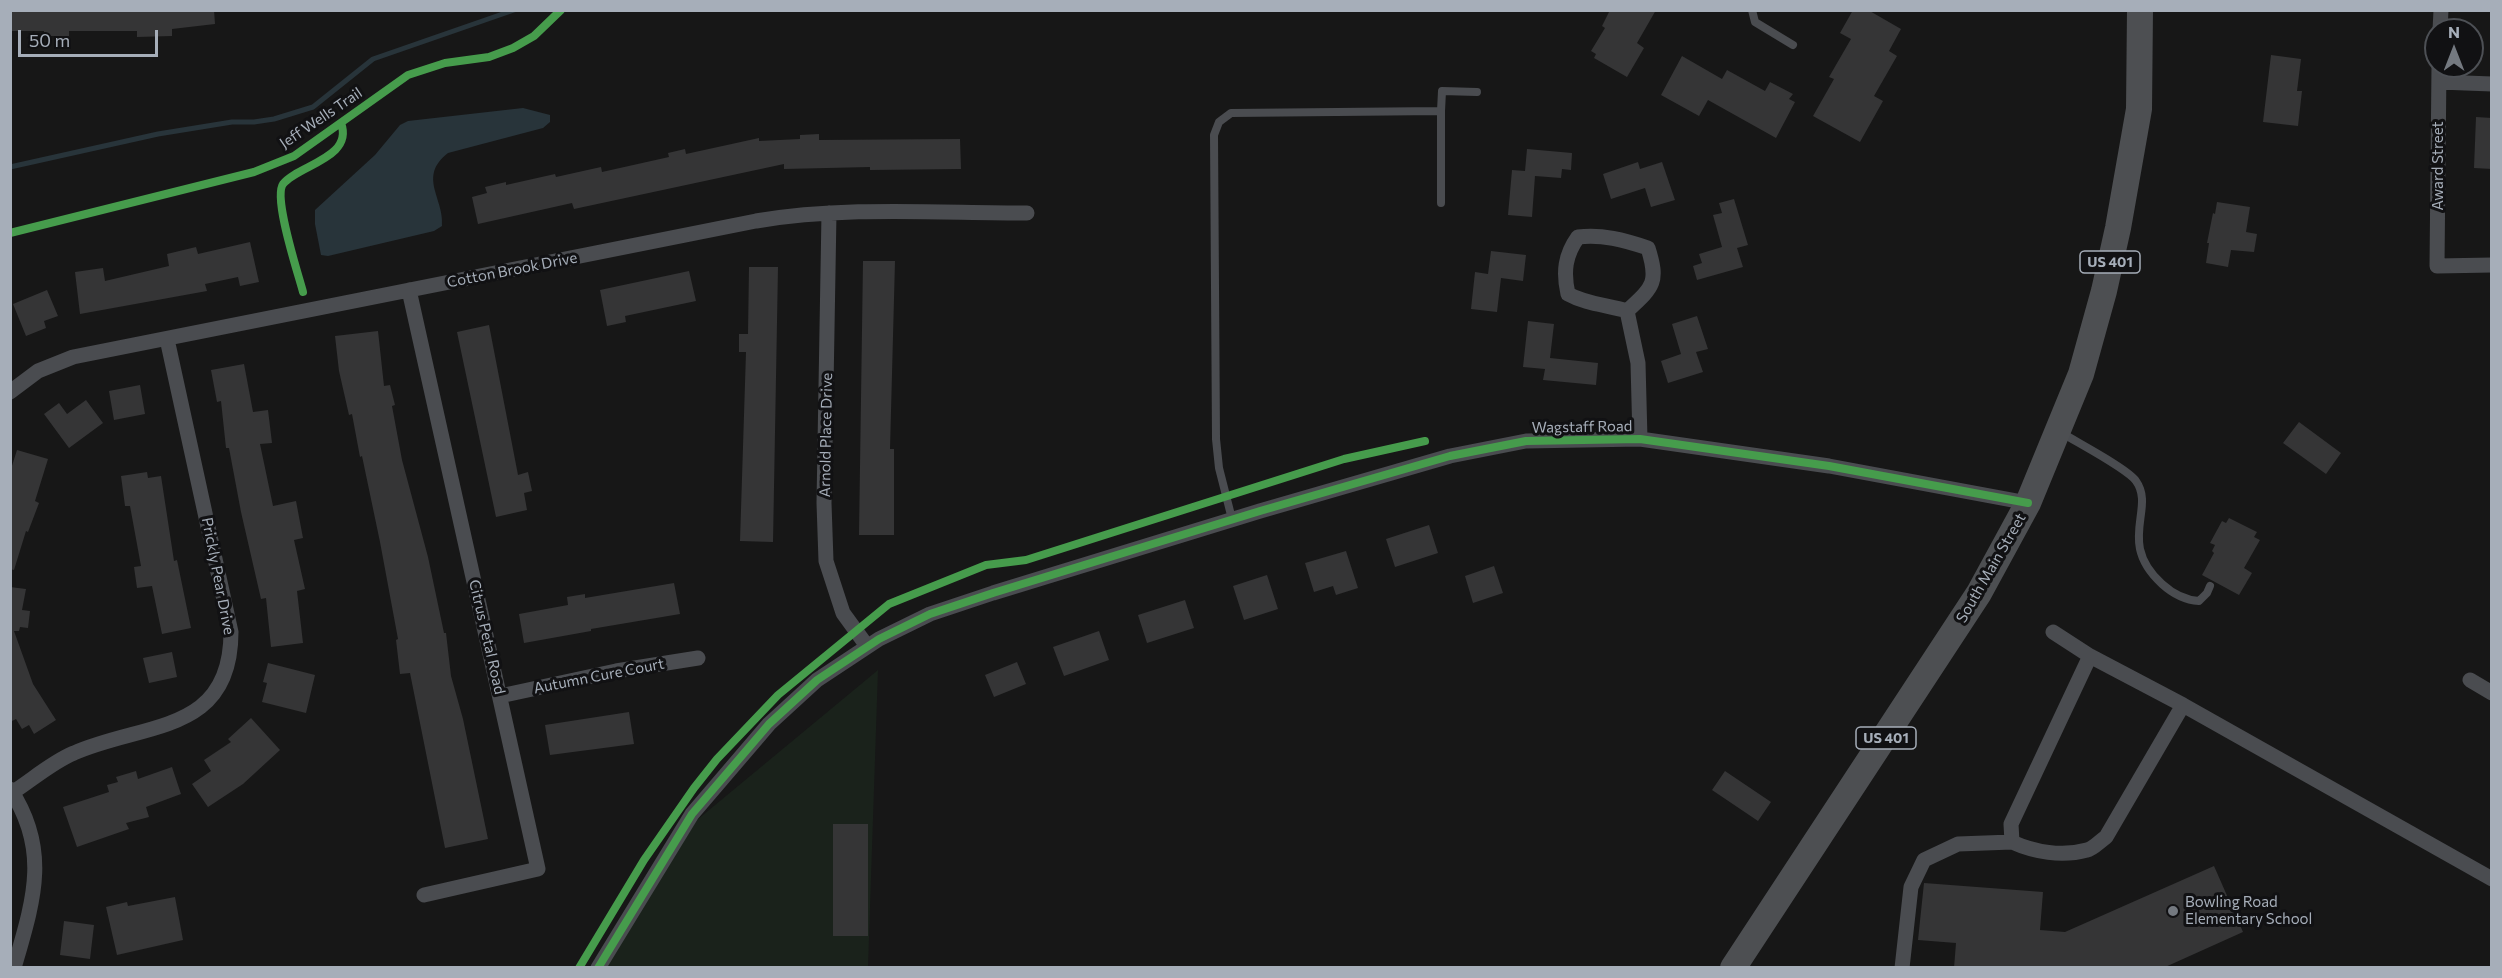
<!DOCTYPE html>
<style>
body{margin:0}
#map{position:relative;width:2502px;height:978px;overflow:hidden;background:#171717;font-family:Commissioner,sans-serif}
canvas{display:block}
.frame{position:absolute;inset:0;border:12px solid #a6aeb9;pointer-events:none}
.north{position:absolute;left:2424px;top:18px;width:60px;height:60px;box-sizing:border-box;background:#111113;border:2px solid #4d5055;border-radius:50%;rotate:0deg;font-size:16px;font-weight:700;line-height:24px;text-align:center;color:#a6aeb9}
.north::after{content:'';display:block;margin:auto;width:21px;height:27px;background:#747980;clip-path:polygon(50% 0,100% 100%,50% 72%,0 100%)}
.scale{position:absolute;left:18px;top:30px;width:140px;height:27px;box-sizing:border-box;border:3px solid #a6aeb9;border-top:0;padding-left:8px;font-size:18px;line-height:21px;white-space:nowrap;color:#a6aeb9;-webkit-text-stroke:4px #111113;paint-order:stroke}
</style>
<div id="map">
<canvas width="2502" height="978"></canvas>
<div class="frame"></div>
<div class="north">N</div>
<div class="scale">50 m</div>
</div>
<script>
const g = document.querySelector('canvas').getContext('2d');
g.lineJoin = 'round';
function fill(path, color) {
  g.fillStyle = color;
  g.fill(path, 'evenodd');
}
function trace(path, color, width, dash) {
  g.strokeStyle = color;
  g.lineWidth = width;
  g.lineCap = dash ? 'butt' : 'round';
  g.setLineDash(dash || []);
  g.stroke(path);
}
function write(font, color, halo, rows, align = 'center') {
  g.font = font + ' Commissioner,sans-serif';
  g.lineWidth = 6;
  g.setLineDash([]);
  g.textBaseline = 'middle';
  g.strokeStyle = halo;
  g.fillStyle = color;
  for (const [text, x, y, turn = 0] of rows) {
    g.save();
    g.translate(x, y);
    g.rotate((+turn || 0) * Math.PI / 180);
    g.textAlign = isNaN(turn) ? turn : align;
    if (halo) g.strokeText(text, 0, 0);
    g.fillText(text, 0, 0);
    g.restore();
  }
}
fill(new Path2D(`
 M878 670 868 967 600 968 697 820Z`), '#1a221b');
fill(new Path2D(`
 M523 108 550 115V122L543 128 448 153C417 177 445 199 442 226L434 231 328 256 321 255 315 224V210L375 155 400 125 408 121Z`), '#28343a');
trace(new Path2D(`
 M10 167 158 134 232 122H254L274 119 313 107 373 59 514 10`), '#28343a', 5);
fill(new Path2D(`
 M10 10H214L215 24 172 29V36L137 37V31H69V36H44V31H10Z
 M1610 10H1656L1637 43 1644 48 1627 77 1594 58 1596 54 1591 51 1605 28 1602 26Z
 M1853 10H1868L1901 29 1889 51 1897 56 1874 96 1883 101 1860 142 1813 116 1834 79 1829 77 1851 39 1840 33Z
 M2271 55 2301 59 2297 91H2302L2298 126 2263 122Z
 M1682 56 1722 79 1727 70 1765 91 1770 82 1793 94 1789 99 1795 102 1776 138 1708 100 1699 116 1661 95Z
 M2476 117 2492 118V169L2474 168Z
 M819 134V140L960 139 961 169 870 170V167L784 169V164L574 209 572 203 478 224 472 197 487 193 485 187 506 182V185L555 174 556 177 601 167 602 172 669 157 668 153 685 149 686 154 759 138V141L800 139V135Z
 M1527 149 1572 153 1571 170 1562 169 1561 178 1535 176 1532 217 1508 215 1512 170 1525 171Z
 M1638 162 1640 169 1662 162 1675 200 1651 207 1645 188 1611 199 1603 174Z
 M1734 199 1748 245 1737 248 1743 267 1697 280 1693 266 1702 263 1699 254 1722 247 1713 215 1722 213 1719 203Z
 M2217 202 2250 207 2246 232 2257 234 2254 252 2231 250 2228 267 2206 263 2209 243H2207L2213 213 2215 214Z
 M250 242 259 282 240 286 238 277 205 284 207 291 80 314 75 272 103 268 105 281 169 266 167 254 196 247 198 254Z
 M1491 251 1526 255 1523 281 1501 278 1497 312 1471 309 1475 272 1488 274Z
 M863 261H895L890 449H894V535H859Z
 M749 267H778L773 542 740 541 746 352H739V334H748Z
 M689 271 696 301 625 316 626 322 607 326 600 290Z
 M47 290 58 316 44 321 46 328 26 336 13 304Z
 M1697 316 1708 349 1696 352 1703 372 1668 383 1661 361 1681 354 1672 324Z
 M1528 321 1554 324 1550 358 1598 363 1596 385 1543 380 1545 369 1523 367Z
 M489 325 518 475 528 472 532 491 524 493 527 510 496 517 457 332Z
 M378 331 384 386 390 385 395 405 392 406 402 460 428 557 444 633H446L451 676 463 719 488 839 445 848 410 673 400 674 396 640 398 639 380 542 362 456 360 457 352 414 349 415 339 371 335 336Z
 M244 364 253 412 268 410 272 443 260 444 273 506 296 501 303 538 294 540 305 589 297 591 303 643 271 647 266 598 261 599 241 512 229 448H226L221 401 217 402 211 370Z
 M140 385 145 414 114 420 109 391Z
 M86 400 103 423 69 448 44 414 59 403 67 414Z
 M2299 422 2341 453 2326 474 2283 443Z
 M17 450 48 459 35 501 39 503 28 532 26 531 14 570 10 569V472Z
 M147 472 148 478 161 476 174 561 177 560 191 628 162 634 152 586 137 588 134 567 141 566 130 506H125L121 476Z
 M2229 518 2257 532 2254 537 2260 540 2244 568 2252 573 2239 595 2202 575 2214 553 2212 551 2215 545 2210 543 2222 521 2226 523Z
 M1429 525 1438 553 1395 567 1386 539Z
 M1346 551 1358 588 1336 595 1333 586 1314 592 1305 563Z
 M1494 566 1503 593 1473 603 1465 576Z
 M1267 575 1278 609 1244 620 1233 586Z
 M674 583 680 614 591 629V631L524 643 519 614 568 605 567 597 585 594V598Z
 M10 587 26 589 22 610 30 611 28 628 20 627 19 631H14L33 684 56 720 34 734 29 725 22 729 16 719 10 722Z
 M1185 600 1194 628 1147 643 1138 615Z
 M1099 631 1109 660 1064 676 1053 647Z
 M172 652 177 677 149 683 143 658Z
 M1017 662 1026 684 994 697 985 675Z
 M268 663 315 675 306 713 262 702 267 683 263 682Z
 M629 712 634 744 550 755 545 725Z
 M251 718 280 750 243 784 208 807 192 784 211 771 204 760 231 742 228 739Z
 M172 767 181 794 146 807 149 817 126 823 129 829 77 847 63 807 109 792 107 785 118 782 116 777 136 771 138 779Z
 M1725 771 1771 802 1758 821 1712 790Z
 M833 824H868V936H833Z
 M2214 866 2243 932 2163 968H1954L1956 943 1918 940 1924 883 2043 892 2040 930 2065 932Z
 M175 897 183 940 117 955 106 907 127 902 128 906Z
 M64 921 94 925 90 959 60 955Z`), '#353536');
trace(new Path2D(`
 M1752 10 1755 22 1793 45
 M1441 111 1442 91 1477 92
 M2062 433C2078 443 2128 469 2136 481 2156 509 2116 542 2162 584 2173 594 2184 600 2199 601L2207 593 2210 586
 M1232 519 1219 468 1216 439 1214 135 1219 122 1231 113 1441 111V203`), '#4a4c50', 8);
trace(new Path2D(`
 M2440 30 2441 10
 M2439 66 2437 266 2492 265
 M2439 82 2492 84
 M829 213 824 503 826 561 843 613 867 646
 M409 290 538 869 424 895
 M1627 311C1607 305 1586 304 1568 294 1563 272 1565 255 1578 237 1602 234 1624 240 1648 248 1659 283 1653 287 1627 311L1638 363 1640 439
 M10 392 38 371 73 357 756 221C845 206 937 213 1027 213
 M2053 632 2090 656 2183 705 2492 879
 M2090 656 2011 824 2012 842C2034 852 2062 857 2087 850 2093 849 2100 841 2106 837L2183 705
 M2470 680 2492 693
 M500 696 616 671 698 658
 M10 789C51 851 33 902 14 968
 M13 792C32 780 52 762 74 753 144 722 231 735 231 632L167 339
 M598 968 692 814 769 724 817 680 879 639 930 614 993 593 1260 511 1450 456 1526 441 1640 439 1829 466 2028 503
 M1902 968 1911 887 1924 860 1958 844 2012 842`), '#4a4c50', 15);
trace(new Path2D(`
 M1733 968 1979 593 2028 503 2081 374 2104 291 2118 228 2139 109 2140 10`), '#4d4f52', 26);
trace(new Path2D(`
 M10 233 254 172 294 156 408 75 445 63 489 57 513 48 534 36 561 10
 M303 292C298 273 273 198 283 184 298 165 354 158 341 123
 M579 968 644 860 694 788 717 759 778 695 889 604 986 565 1026 560 1344 459 1425 441
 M598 968 692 814 769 724 817 680 879 639 930 614 993 593 1260 511 1450 456 1526 441 1640 439 1829 466 2028 503`), '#469c4c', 8);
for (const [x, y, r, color] of [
 [2173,911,6,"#747980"]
]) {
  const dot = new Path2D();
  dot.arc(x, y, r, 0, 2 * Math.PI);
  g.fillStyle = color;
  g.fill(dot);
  trace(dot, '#111113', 2);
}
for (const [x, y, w] of [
 [2110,262,60],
 [1886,738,60]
]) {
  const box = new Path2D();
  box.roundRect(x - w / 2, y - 11, w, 22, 4.5);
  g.fillStyle = '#111113';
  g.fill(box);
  trace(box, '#a6aeb9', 1.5);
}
write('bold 14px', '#a6aeb9', null, [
 ["US 401",2110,262],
 ["US 401",1886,738]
]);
write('15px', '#a6aeb9', '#111113', [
 ["Jeff Wells Trail",321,118,-34],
 ["Award Street",2438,166,-90],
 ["Cotton Brook Drive",512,270,-11],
 ["Wagstaff Road",1582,427,-1],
 ["Arnold Place Drive",826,435,-89],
 ["South Main Street",1991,568,-60],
 ["Prickly Pear Drive",218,576,79],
 ["Citrus Petal Road",487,637,77],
 ["Autumn Cure Court",599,676,-11]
]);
write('15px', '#a6aeb9', '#111113', [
 ["Bowling Road",2185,902],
 ["Elementary School",2185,919]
], 'left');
</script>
